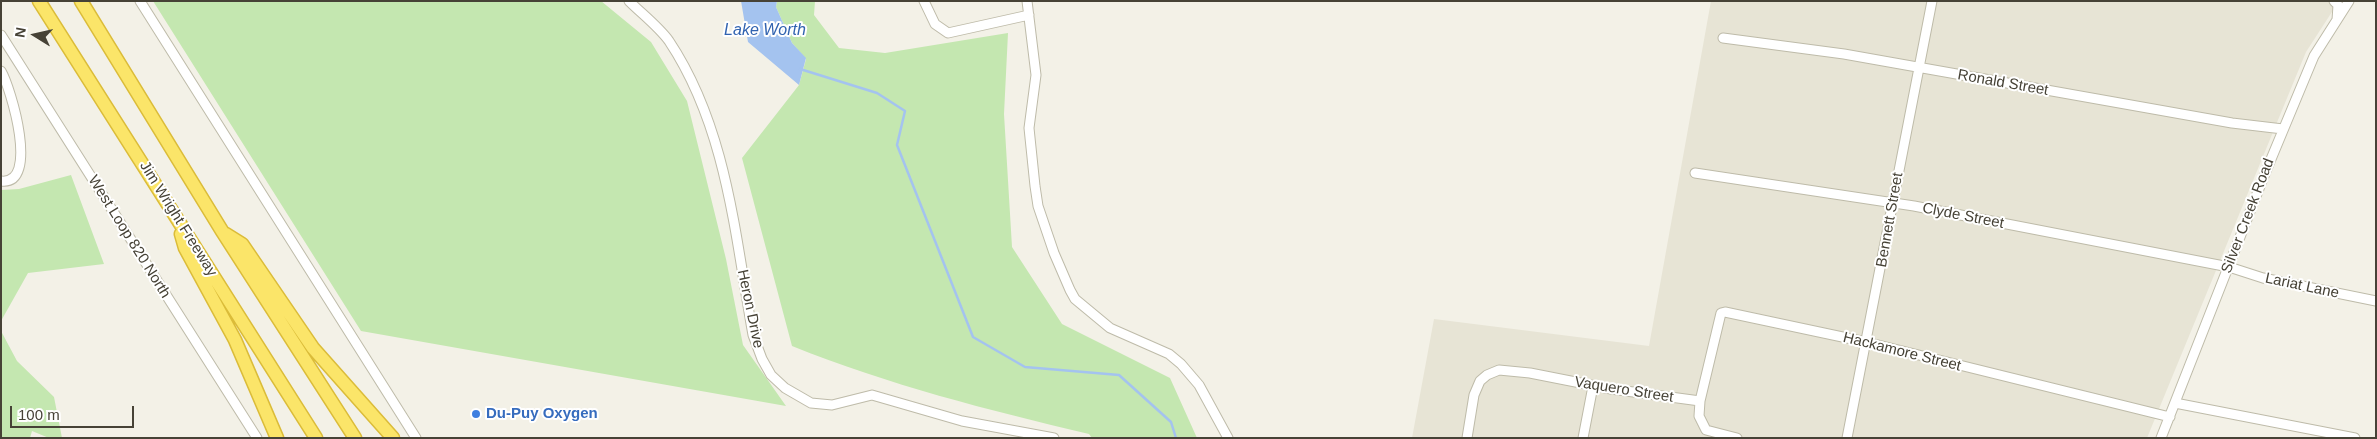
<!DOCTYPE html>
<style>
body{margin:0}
#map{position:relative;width:2377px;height:439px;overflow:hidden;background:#f3f1e7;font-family:Helvetica,sans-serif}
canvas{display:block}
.frame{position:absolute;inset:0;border:2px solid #464236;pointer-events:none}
.north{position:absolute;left:10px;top:10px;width:50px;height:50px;-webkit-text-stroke:4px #fff;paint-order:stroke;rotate:280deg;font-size:14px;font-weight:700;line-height:20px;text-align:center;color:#464236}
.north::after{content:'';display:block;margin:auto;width:18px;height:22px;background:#464236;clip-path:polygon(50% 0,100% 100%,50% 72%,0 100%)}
.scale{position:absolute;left:10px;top:406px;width:124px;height:22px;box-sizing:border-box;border:2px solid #464236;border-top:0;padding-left:6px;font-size:15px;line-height:18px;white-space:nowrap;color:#464236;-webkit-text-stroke:4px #fff;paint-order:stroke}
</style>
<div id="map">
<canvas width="2377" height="439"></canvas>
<div class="frame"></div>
<div class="north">N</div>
<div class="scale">100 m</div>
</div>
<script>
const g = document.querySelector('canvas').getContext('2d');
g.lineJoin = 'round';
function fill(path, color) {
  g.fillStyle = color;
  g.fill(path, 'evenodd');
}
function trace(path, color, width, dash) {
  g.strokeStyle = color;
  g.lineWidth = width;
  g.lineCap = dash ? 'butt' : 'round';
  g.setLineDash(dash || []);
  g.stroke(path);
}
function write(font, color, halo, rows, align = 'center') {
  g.font = font + ' Helvetica,sans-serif';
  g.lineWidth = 4;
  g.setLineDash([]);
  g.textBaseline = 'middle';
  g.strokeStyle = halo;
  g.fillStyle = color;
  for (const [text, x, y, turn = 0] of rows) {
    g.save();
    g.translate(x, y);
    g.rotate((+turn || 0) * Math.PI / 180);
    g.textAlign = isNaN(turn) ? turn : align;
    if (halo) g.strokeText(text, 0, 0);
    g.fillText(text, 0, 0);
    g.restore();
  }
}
fill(new Path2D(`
 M1711 1H2339L2306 52 2147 438H1412L1434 319 1649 346Z`), '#e7e4d5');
fill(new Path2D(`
 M153 1H601L651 42 687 101 726 259 743 345 786 406 361 331Z
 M777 1H815L814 15 839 48 885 53 1008 33 1004 114 1012 247 1062 324 1170 378 1197 438H1092L1089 434C988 410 889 385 792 346L742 158 799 85 806 59 792 43 776 7Z
 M71 175 104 264 28 273 1 321V190L19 189Z
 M1 331 17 361 54 397 62 438H49L32 431 30 438H1Z`), '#c4e7b0');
fill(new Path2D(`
 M741 1H777L776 7 792 43 806 58 799 85 748 42Z`), '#a4c3ef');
trace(new Path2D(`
 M800 69 877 93 905 111 897 145 973 337 1025 367 1119 375 1171 422 1176 438`), '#a4c3ef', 2.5);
const minor = new Path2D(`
 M140 1 416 438
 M629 1C642 14 659 27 669 41 727 128 735 236 753 335L762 359 771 375 785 388 811 403 832 405 872 395 962 421 1054 438
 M924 1 935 24 948 33 1029 15
 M1027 1 1036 75 1029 128 1035 186 1038 206 1054 253 1070 290 1075 299 1110 328 1169 354 1181 364 1199 385 1228 438
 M2334 1 2338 5 2337 20
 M1 35 257 438
 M1723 38 1844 54 2232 123 2283 129
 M1 71C11 88 40 186 1 181
 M1695 173 1914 206 2229 267 2263 278 2376 301
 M2175 403 2355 438
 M1467 438 1474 395 1480 381 1487 375 1499 370 1530 373 1611 389 1700 401
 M1583 438 1593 386
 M1737 438 1706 430 1699 416 1700 401 1721 313 1725 312 1866 342 2170 417
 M1847 438 1932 1
 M2161 438 2264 176 2314 56 2349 1`);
const highway = new Path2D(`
 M39 1 316 438
 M81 1 222 231 355 438
 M181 234 185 248 235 340 277 438
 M226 234 242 244 313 348 393 438`);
trace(minor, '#bebba9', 11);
trace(highway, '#dbbc39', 15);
trace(minor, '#fff', 9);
trace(highway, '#fbe569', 12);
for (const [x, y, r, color] of [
 [476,414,5,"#3f7fe0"]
]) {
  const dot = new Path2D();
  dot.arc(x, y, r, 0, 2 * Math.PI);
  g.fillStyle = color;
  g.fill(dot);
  trace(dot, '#fff', 2);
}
write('15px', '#464236', '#fff', [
 ["Ronald Street",2003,83,10],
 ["Clyde Street",1963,216,11],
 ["Silver Creek Road",2248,216,-69],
 ["Jim Wright Freeway",178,219,58],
 ["Bennett Street",1890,220,-80],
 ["West Loop 820 North",129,237,58],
 ["Lariat Lane",2302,286,12],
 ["Heron Drive",750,309,78],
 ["Hackamore Street",1902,352,14],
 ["Vaquero Street",1624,390,9]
]);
write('bold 15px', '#366cbe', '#fff', [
 ["Du-Puy Oxygen",486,414]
], 'left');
write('italic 16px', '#3163b0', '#fff', [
 ["Lake Worth",765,31]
]);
</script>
